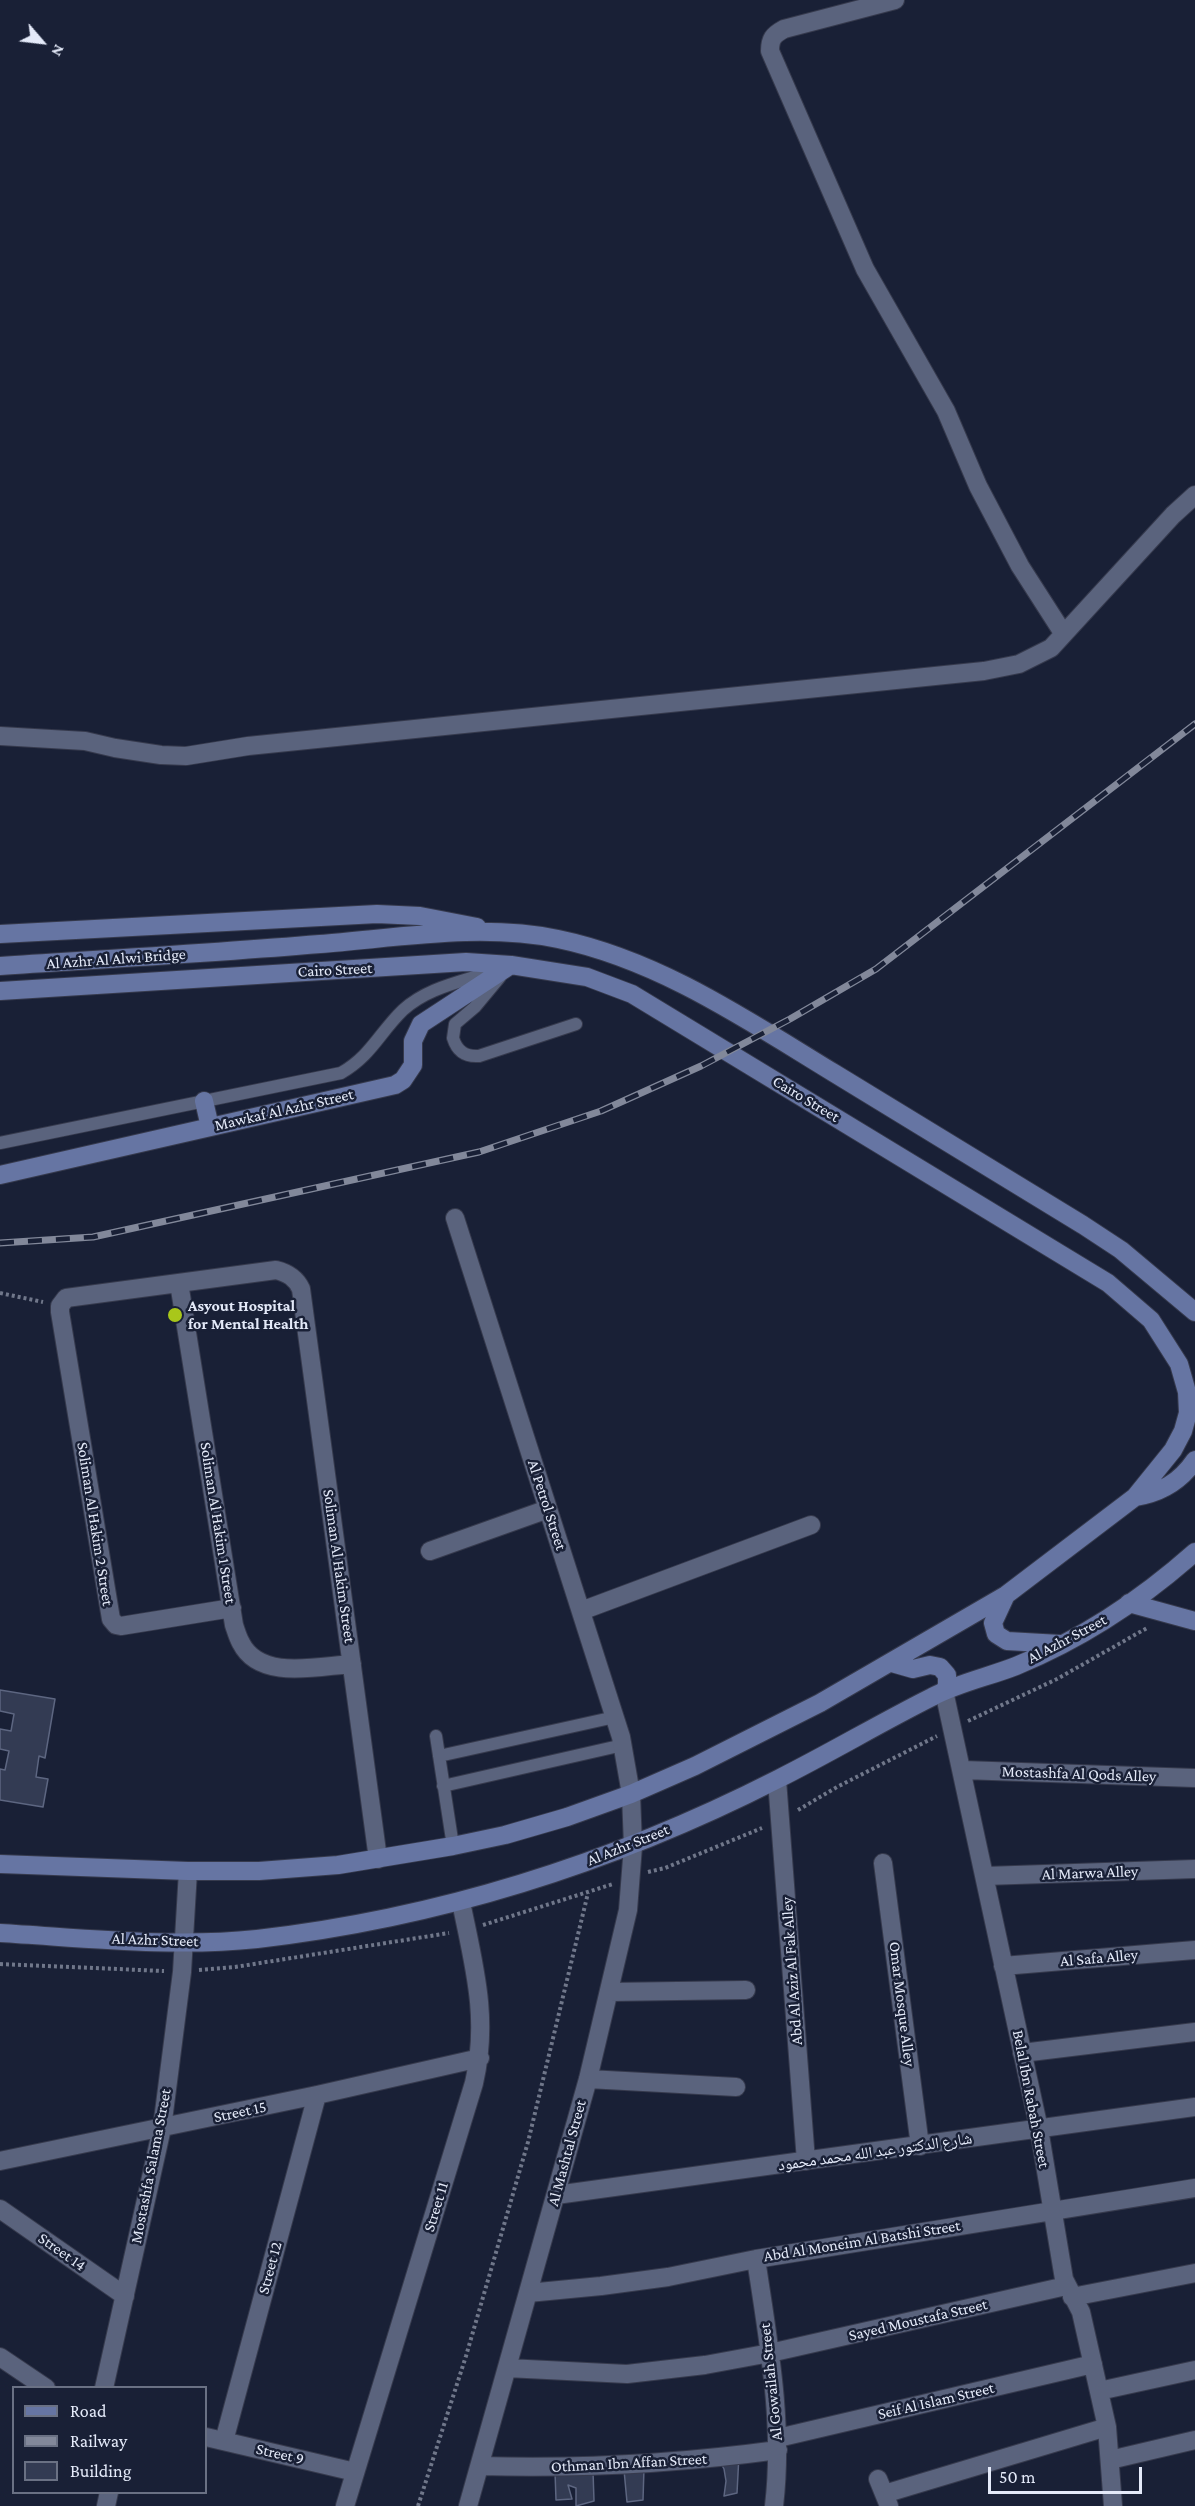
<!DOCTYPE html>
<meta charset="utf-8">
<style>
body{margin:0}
#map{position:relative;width:1195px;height:2506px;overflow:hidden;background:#192036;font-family:"Crimson Pro",serif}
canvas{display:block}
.legend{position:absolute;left:12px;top:2386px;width:195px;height:108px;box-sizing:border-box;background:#192036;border:2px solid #6a7184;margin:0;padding:8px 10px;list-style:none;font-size:18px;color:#e4eaf9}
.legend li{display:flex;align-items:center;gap:12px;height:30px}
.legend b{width:30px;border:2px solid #6a7184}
.north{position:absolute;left:12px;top:12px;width:60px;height:60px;-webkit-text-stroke:4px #192036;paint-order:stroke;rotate:118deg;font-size:16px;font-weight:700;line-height:24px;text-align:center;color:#e4eaf9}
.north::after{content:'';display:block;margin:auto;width:21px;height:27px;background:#e4eaf9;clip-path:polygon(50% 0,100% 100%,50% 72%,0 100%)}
.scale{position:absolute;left:988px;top:2467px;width:154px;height:27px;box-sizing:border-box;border:3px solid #e4eaf9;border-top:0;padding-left:8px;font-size:18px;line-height:21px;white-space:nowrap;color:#e4eaf9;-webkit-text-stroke:4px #192036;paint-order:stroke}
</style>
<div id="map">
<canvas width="1195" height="2506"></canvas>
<ul class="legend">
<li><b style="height:8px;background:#6675a3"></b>Road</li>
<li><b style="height:8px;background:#82889a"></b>Railway</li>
<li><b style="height:16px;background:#333b53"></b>Building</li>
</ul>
<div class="north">N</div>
<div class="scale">50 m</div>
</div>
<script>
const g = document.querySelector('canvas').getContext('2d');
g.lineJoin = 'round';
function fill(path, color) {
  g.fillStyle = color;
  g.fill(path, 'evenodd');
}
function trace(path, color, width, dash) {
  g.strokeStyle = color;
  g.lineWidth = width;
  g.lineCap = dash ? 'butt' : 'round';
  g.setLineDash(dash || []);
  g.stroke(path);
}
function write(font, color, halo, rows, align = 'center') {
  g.font = font + ' "Crimson Pro","Noto Naskh Arabic",serif';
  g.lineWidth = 5;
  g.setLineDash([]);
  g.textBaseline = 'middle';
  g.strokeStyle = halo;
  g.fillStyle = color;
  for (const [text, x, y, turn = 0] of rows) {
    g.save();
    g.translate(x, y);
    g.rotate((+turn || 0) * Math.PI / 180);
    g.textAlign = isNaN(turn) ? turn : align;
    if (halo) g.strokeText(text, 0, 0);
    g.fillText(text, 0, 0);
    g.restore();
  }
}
const building = new Path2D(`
 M0 1690 55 1699 45 1758 39 1756 36 1777 48 1779 43 1807 0 1800V1769L5 1770 9 1751 0 1749V1729L11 1731 14 1714 0 1711Z
 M739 2455 737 2493 724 2496 726 2481 724 2469 718 2458Z
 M644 2468 643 2500 627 2502 624 2470Z
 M593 2471 594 2501 576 2506V2488L568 2485 572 2499 556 2500 555 2472Z`);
fill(building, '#333b53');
trace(building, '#5d6681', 1.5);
const lane = new Path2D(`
 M500 977 475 1007 455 1024 453 1038C457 1051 465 1057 479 1056L576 1024
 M0 1143 341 1073C371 1056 380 1032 403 1010 428 987 462 982 493 971
 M436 1736 453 1846
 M439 1756 615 1717
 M443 1786 623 1745`);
const street = new Path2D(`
 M895 0 784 29C773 35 770 39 770 51L865 269 946 411 978 486 1020 566 1063 633
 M0 736 85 741 115 748 161 755 186 756 248 746 984 671 1019 664 1051 648 1173 515 1195 495
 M455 1218 621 1737 631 1794 633 1846 628 1910 588 2079 468 2506
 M179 1283 234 1625C236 1631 238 1638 241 1643 260 1681 318 1666 352 1664
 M430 1551 548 1509
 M232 1608 121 1626 116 1625 111 1619 60 1312V1306L66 1298 276 1270C288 1273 296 1278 301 1289L378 1859
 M581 1611 811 1525
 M944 1691 1039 2129 1064 2279 1081 2312 1107 2427 1113 2506
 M963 1770 1195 1778
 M777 1780 806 2161
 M883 1863 920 2146
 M985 1876 1195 1869
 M1003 1966 1195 1950
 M609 1992 746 1990
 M1022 2053 1195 2032
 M588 2079 736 2087
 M0 2161 317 2095 480 2058
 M556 2195 1195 2107
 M0 2209 125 2296
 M756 2259C768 2340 784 2423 774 2506
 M528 2293 601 2286 668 2277 756 2259 1195 2188
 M1072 2297 1195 2273
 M0 2357 46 2388
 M507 2368 627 2374 705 2365 770 2353 1066 2286
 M104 2388 162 2128 182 1972 188 1871
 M1099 2391 1195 2370
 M206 2437 355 2472
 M778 2438 1093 2364
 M224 2441 317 2095
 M1110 2460 1195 2440
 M480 2466C583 2469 675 2464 778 2450
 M878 2479 889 2506
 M884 2494 1107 2427
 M106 2506 109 2492
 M345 2506 474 2083C489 2018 474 1966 461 1902`);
const secondary = new Path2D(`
 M0 934 377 914 420 916 477 927
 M0 966C107 959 213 953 320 944 398 938 480 923 558 939 659 960 747 1020 834 1073 917 1123 1000 1174 1083 1225L1121 1250 1195 1312
 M0 991 466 962 511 965 587 977 632 994 1108 1283 1151 1320 1179 1364 1187 1392 1188 1413 1183 1431 1173 1450 1135 1497 1006 1595 820 1703 695 1766 631 1794 567 1817 505 1835 453 1846 338 1865 259 1871H188L0 1864
 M204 1101 210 1127
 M0 1175 395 1085 403 1080 413 1065V1041L421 1024 511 965
 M1135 1497C1161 1493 1180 1482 1195 1460
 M1006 1595 993 1623 996 1634 1007 1641 1060 1644
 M1129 1603 1195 1621
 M892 1663 913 1669 930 1665 940 1667 947 1675V1686L944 1691
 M0 1933C85 1938 172 1948 257 1939 439 1918 615 1862 778 1779 830 1753 880 1723 932 1697 958 1683 988 1677 1016 1666 1082 1639 1142 1599 1195 1552`);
trace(lane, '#363a4d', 14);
trace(street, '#363a4d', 20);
trace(secondary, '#363a4d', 20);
trace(new Path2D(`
 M0 1293 43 1302
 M968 1721 1057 1679 1147 1628
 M798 1810 837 1787 937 1736
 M648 1872 665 1868 762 1828
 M483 1925 613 1884
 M0 1964 164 1971
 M199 1970 235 1967 449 1933
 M418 2506 466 2356 528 2142 588 1893`), '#70778a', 4, [3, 3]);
trace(lane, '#5a637d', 12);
trace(street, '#5a637d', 18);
trace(secondary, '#6675a3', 18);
const rail = new Path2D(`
 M0 1243 93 1237 479 1152 601 1111 701 1066 790 1019 876 969 1195 724`);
trace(rail, '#82889a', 7);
trace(rail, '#192036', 4.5, [14]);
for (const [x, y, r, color] of [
 [175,1315,8,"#a9c71a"]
]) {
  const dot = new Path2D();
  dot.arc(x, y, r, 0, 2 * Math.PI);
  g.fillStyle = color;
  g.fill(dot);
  trace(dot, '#192036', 2);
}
write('16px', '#e4eaf9', '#192036', [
 ["Al Azhr Al Alwi Bridge",116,959,-4],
 ["Cairo Street",335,970,-3],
 ["Cairo Street",806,1099,31],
 ["Mawkaf Al Azhr Street",284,1110,-13],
 ["Al Petrol Street",547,1505,72],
 ["Soliman Al Hakim 1 Street",218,1523,81],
 ["Soliman Al Hakim 2 Street",95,1524,81],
 ["Soliman Al Hakim Street",339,1566,82],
 ["Al Azhr Street",1067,1639,-28],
 ["Mostashfa Al Qods Alley",1079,1774,2],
 ["Al Azhr Street",628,1845,-22],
 ["Al Marwa Alley",1090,1873,-2],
 ["Al Azhr Street",155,1940,2],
 ["Al Safa Alley",1099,1958,-5],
 ["Abd Al Aziz Al Fak Alley",792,1971,-94],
 ["Omar Mosque Alley",902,2004,83],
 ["Belal Ibn Rabah Street",1031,2099,79],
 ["Street 15",240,2112,-12],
 ["شارع الدكتور عبد الله محمد محمود",875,2152,-8],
 ["Al Mashtal Street",567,2153,-75],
 ["Mostashfa Salama Street",151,2166,-79],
 ["Street 11",436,2207,-73],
 ["Abd Al Moneim Al Batshi Street",862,2241,-9],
 ["Street 14",62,2252,35],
 ["Street 12",270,2268,-75],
 ["Sayed Moustafa Street",918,2320,-13],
 ["Al Gowailah Street",771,2382,-96],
 ["Seif Al Islam Street",936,2401,-13],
 ["Street 9",280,2454,13],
 ["Othman Ibn Affan Street",629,2463,-3]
]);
write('bold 16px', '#e4eaf9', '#192036', [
 ["Asyout Hospital",188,1306],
 ["for Mental Health",188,1324]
], 'left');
</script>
